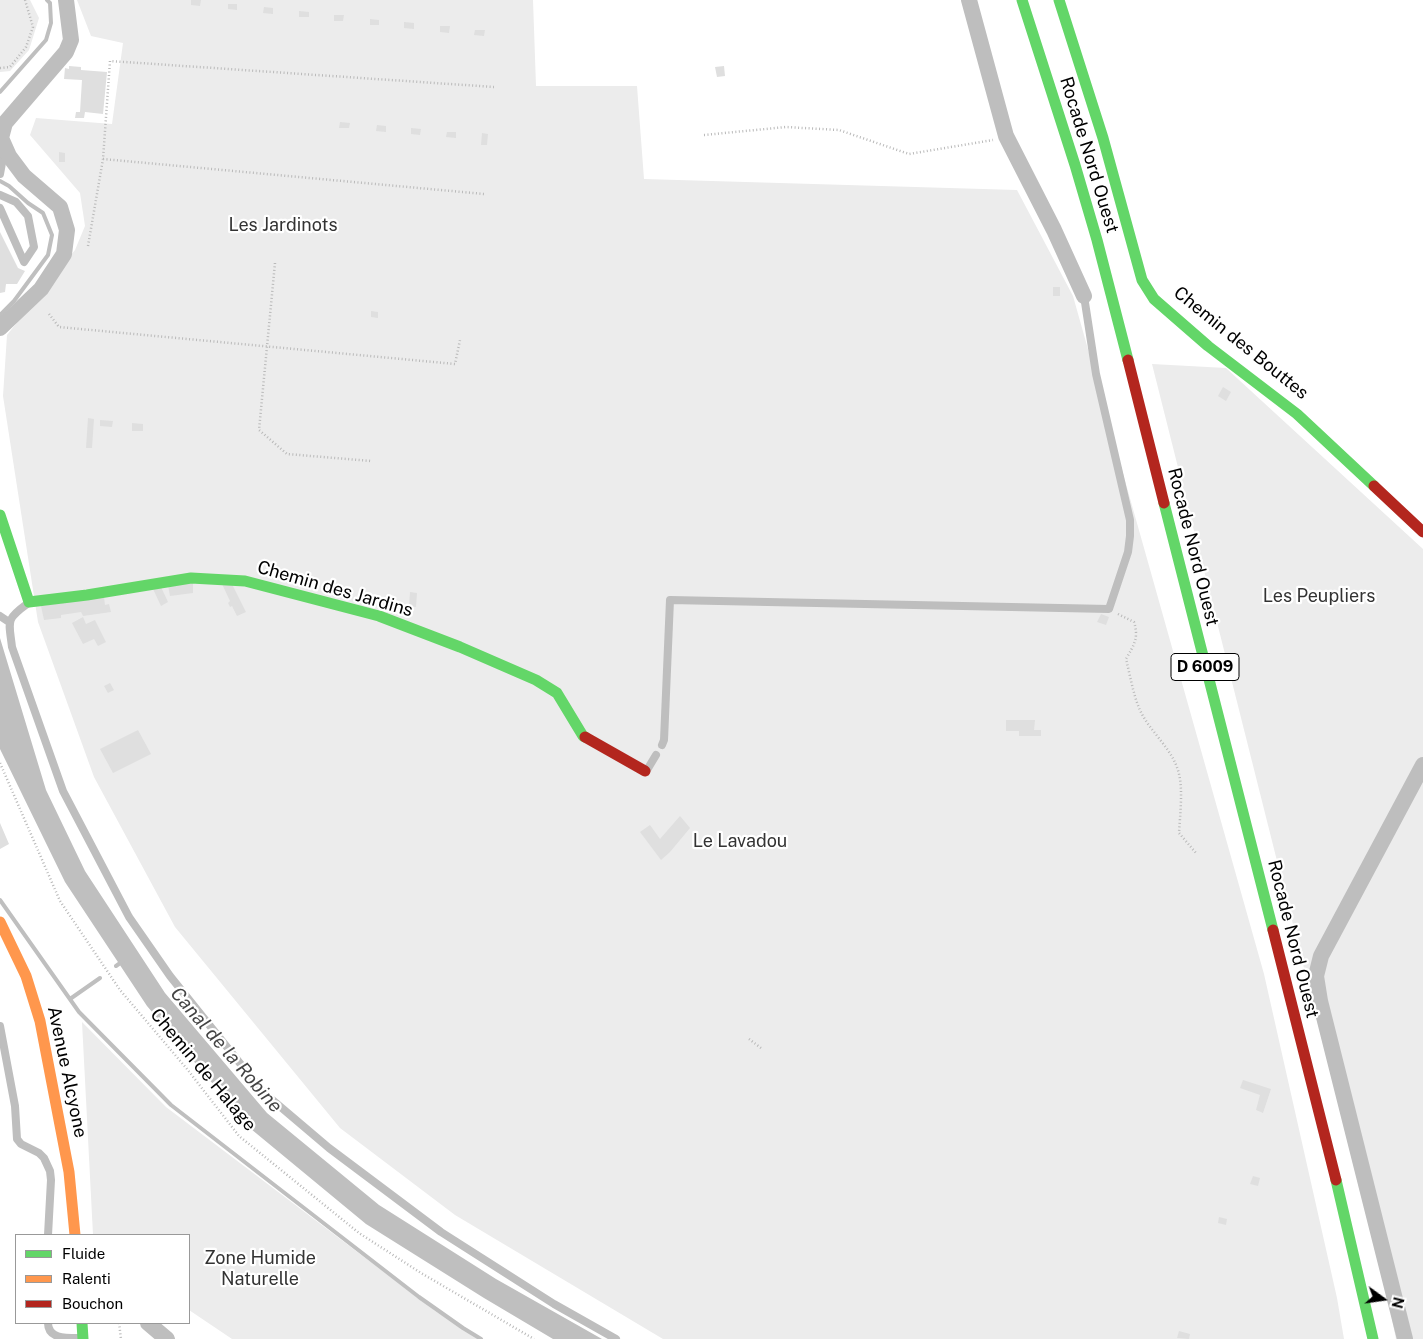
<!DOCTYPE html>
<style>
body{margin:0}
#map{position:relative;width:1423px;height:1339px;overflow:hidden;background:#fff;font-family:"Public Sans",sans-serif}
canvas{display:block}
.legend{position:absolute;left:15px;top:1234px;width:175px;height:90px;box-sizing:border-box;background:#fff;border:1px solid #999;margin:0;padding:6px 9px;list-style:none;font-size:15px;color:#000}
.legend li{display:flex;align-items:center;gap:10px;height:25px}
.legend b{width:25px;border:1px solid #999}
.north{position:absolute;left:1358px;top:1274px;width:50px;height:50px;-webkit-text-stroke:4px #fff;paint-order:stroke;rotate:104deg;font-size:14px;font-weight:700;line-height:20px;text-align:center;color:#000}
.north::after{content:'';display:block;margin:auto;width:18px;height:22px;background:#000;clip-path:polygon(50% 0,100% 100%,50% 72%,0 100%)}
</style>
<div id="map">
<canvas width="1423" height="1339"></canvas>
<ul class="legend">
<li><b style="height:6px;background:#63d668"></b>Fluide</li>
<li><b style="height:6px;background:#ff974d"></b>Ralenti</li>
<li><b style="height:6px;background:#b3261e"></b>Bouchon</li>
</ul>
<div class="north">N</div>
</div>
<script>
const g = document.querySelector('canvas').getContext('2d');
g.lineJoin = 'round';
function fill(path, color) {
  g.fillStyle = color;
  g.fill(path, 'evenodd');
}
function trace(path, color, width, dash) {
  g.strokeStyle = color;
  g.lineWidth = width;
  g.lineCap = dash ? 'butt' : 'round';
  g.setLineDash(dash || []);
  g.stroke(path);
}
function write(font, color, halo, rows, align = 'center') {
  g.font = font + ' "Public Sans",sans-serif';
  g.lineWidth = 4.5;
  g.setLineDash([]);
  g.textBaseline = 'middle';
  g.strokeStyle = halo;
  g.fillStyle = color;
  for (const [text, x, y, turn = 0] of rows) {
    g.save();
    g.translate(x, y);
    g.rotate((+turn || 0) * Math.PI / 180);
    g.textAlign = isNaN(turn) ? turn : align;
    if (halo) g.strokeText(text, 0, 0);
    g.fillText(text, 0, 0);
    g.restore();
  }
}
fill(new Path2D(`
 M0 0H30L39 18 29 50 10 71 0 72Z
 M77 0H533L536 86H637L644 179 1017 190 1073 296 1264 974 1337 1298 1344 1339H663L455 1215 340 1128 175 927 94 777 38 622 3 396 7 335 75 250 85 226 80 193 30 135 36 118 112 124 123 43 91 36Z
 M1152 364 1226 368 1423 549V1339H1396L1390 1310Z
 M82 1022 166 1107 434 1310 478 1339H232L189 1310V1235H93Z`), '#ececec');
fill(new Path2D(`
 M0 638 46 790 85 871 165 993 267 1113 379 1205 496 1279 602 1339H553L484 1298 366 1224 251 1129 147 1006 65 882 0 749Z`), '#bfbfbf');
trace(new Path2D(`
 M0 92 46 40 51 23 50 3 47 0
 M0 181 9 186 28 203 43 213 52 235 48 255 14 301 0 315
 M0 900 79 1012 171 1105 419 1297 463 1328 481 1339
 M116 966 123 961
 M70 999 100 978`), '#bfbfbf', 4);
fill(new Path2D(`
 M191 0H201L200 6 191 5Z
 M228 4H237V10L228 9Z
 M264 7 273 8V14L263 13Z
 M299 11 309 12V17H299Z
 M334 15H344L343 21H334Z
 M370 19 379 20V25H370Z
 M404 22 414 23V29L404 28Z
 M440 26H450L449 33 440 32Z
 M475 30H485L484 36 474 35Z
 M69 66 81 67V70L107 72 103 114 85 112 84 118H75L76 112H80L82 80 64 79 65 68 69 69Z
 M724 66 725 76 717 77 715 67Z
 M340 122 350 123 349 128H339Z
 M377 125 386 126V132L376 131Z
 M411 128 421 129 420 135 411 134Z
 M447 132H456V138L446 137Z
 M482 133 488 134 487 145H481Z
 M59 152 65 153V162H59Z
 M0 232 18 268 25 271 17 284H6L5 292 0 293Z
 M1053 287H1060V296H1053Z
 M371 311 378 312V318L371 317Z
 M1223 387 1231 392 1226 401 1218 396Z
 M88 418 94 419 92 448H86Z
 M100 420 113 421 112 427 100 426Z
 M132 423 143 424V431H132Z
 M193 583V593L170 596 168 585Z
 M222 584H232L246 612 237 616 232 606 230 607 228 603 230 601Z
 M161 587 168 602 161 606 153 589Z
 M410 592 417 593 416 607 409 606Z
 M104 597 105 605 109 604 111 612 83 616 81 612 61 615V618L44 620 41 606Z
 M1101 614 1109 617 1106 625 1097 622Z
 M83 617 86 624 95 620 106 642 98 646 94 639 83 644 72 623Z
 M110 683 114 690 108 693 104 686Z
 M1006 720H1035L1034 730H1041V736H1019V731H1006Z
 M138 730 151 754 113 773 100 749Z
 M680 816 690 828 670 852 661 860 640 832 650 825 660 839Z
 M0 823 9 844 0 849Z
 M1243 1080 1271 1089 1263 1113 1256 1110 1260 1095 1240 1088Z
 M1253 1176 1260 1178 1258 1186 1250 1184Z
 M1219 1217 1227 1219 1226 1225 1218 1223Z
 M1179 1331 1190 1334 1189 1339 1177 1338Z`), '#dfdfdf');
trace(new Path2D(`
 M0 68 10 67 26 47 33 27 25 0
 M704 135 786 127 839 130 909 154 993 140
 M103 159 484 194
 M88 246 103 159 110 61 494 87
 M275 263 259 430 287 454 371 461
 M49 314 59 327 455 364 460 340
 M1118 614 1134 622C1139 638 1134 645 1126 659 1130 675 1133 693 1139 708 1149 732 1173 748 1179 774 1183 790 1180 816 1179 833L1196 853
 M0 763 60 901 120 990 187 1069 239 1136 359 1233 421 1273 534 1339
 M749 1039 761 1048
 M119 1323 121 1339`), '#b9b9b9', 2.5, [1, 2.5]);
trace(new Path2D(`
 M0 174 4 152
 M0 195 16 202 28 216 34 247 24 262 0 208
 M27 604C5 620 9 621 12 647L63 791 129 917 170 976 263 1092 329 1148 441 1232 554 1304 616 1339
 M0 616 9 622
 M662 745 664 740 670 600 1109 609 1128 552 1130 536V520L1096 374 1084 296
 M647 770 656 755
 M0 1026 15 1106 17 1139 21 1144 39 1153 44 1158 50 1171 51 1180 48 1235
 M48 1323C48 1339 66 1338 81 1338`), '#bebebe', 8);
trace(new Path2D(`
 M969 0 1006 136 1054 230 1084 296
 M0 328 41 289 64 254 67 230 60 207 24 176 9 156 1 138 5 123 66 52 71 40 66 0
 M148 1323 167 1339
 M1405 1339 1320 1001 1316 976 1321 956 1423 765`), '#bebebe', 16);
trace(new Path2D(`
 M1022 0 1075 165 1097 240 1128 360
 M1059 0 1103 138 1142 280 1154 299 1208 346 1297 414 1374 486
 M1164 503 1273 930
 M0 515 29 602 87 595 191 578 245 581 379 616 460 647 536 680 557 693 583 736 585 737
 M1336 1180 1373 1339
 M82 1323 83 1339`), '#63d668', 11);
trace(new Path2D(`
 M0 922 26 976 40 1021 69 1172 75 1235`), '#ff974d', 11);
trace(new Path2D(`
 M1128 360 1164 503
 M1374 486 1423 532
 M585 737 645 771
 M1273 930 1336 1180`), '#b3261e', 11);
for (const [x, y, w] of [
 [1205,667,68]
]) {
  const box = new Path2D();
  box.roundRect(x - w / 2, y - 13.5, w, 27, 4);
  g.fillStyle = '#fff';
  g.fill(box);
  trace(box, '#000', 1);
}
write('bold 16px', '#000', null, [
 ["D 6009",1205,667]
]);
write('18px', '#000', '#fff', [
 ["Rocade Nord Ouest",1089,155,73],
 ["Chemin des Bouttes",1241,343,39],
 ["Rocade Nord Ouest",1193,547,76],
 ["Chemin des Jardins",335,589,16],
 ["Rocade Nord Ouest",1293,939,76],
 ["Chemin de Halage",203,1070,50],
 ["Avenue Alcyone",67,1072,78]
]);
write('18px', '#333', '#fff', [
 ["Les Jardinots",283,225],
 ["Les Peupliers",1319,596],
 ["Le Lavadou",740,841],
 ["Zone Humide",260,1258],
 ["Naturelle",260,1279]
]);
write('italic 19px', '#444', '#fff', [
 ["Canal de la Robine",226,1050,49]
]);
</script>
